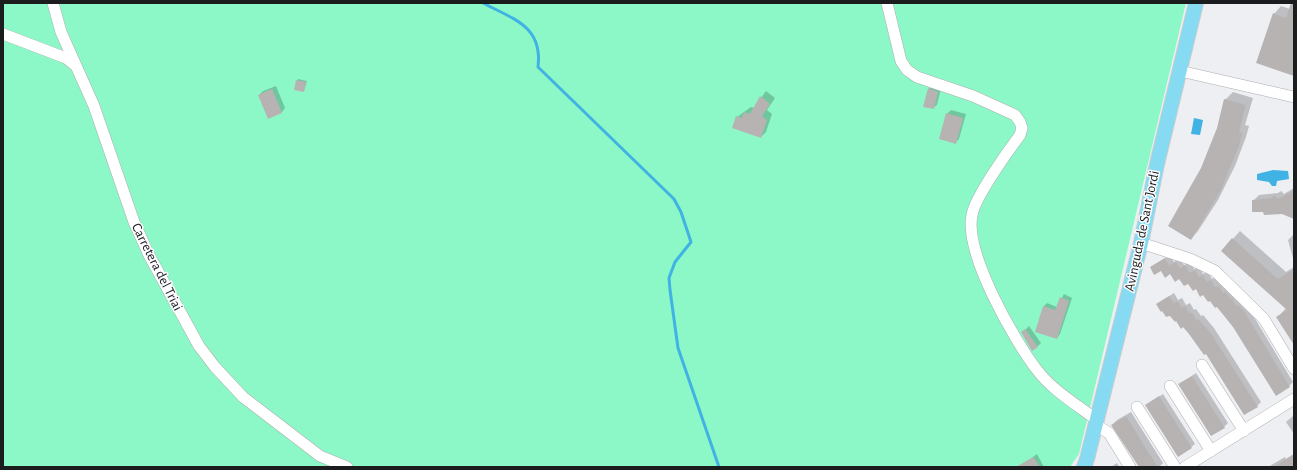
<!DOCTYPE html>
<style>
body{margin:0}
#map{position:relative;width:1297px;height:470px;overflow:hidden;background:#eeeff3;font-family:"Alegreya Sans",sans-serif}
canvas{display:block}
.frame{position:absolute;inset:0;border:4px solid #1b1c1d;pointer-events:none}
</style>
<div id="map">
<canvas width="1297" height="470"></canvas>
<div class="frame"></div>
</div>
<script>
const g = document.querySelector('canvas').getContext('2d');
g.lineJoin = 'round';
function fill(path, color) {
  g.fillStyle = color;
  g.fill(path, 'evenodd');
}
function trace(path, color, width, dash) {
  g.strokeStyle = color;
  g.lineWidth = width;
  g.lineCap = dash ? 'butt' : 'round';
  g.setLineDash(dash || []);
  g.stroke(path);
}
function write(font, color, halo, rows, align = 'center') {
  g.font = font + ' "Alegreya Sans",sans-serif';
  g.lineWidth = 3;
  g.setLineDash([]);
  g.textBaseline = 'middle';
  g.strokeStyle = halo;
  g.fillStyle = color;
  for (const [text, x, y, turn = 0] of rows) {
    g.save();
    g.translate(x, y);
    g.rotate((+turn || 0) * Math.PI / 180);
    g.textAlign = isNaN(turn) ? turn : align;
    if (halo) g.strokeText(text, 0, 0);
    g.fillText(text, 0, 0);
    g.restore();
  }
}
fill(new Path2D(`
 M3 3H1186L1079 454 1070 467H3Z`), '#8df8c7');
fill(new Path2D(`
 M1194 118 1203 120 1200 135 1191 134Z
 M1273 170 1288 171 1289 179 1277 181 1276 186H1272L1269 182 1257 180V174Z`), '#40b3e4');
fill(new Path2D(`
 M1292 3H1294V75L1274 14 1281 6 1290 9Z
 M298 79 307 81 304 91 297 81Z
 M933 85 941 88 937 105 933 108 929 89Z
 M276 86 285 108 282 112 269 117 259 95 263 91Z
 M766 91 775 98 767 110 772 114 766 132 761 137 737 117 751 107 754 108Z
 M1233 92 1253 98 1245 125 1249 126 1246 137 1235 166 1218 200 1198 231 1191 239 1202 168 1218 128 1225 100Z
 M951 110 966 114 959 139 956 142 947 114Z
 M1294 188V218L1253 201 1259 195 1278 193 1281 191 1284 194Z
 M1240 231 1286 272 1294 267V344L1278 317 1286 308 1222 251Z
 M1294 234V262L1288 240Z
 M1170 255 1174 262 1180 258 1184 265 1190 262 1194 269 1199 267 1203 274 1208 272 1212 279 1215 277 1220 284 1223 283 1248 307 1293 382 1289 386 1223 312 1222 313 1217 306 1204 294 1171 273 1151 267Z
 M1174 293 1178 300 1182 298 1186 305 1190 303 1194 310 1196 309 1201 316 1203 315 1214 328 1261 402 1257 406 1183 326 1157 304Z
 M1064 294 1072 298 1060 334 1057 338 1043 307 1047 303 1057 307Z
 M1029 326 1041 343 1037 347 1022 333Z
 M1196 373 1228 423 1224 427 1180 384Z
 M1163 394 1195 444 1191 447 1146 405Z
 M1131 412 1163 463 1159 467H1140L1112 425 1117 420Z
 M1294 415V434L1286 422Z
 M1037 454 1044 467H1029L1026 462Z
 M1294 454V467H1268L1285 457 1286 459Z
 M1117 463 1119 467H1111Z`), '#0003');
trace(new Path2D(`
 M483 3C513 19 543 26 538 67L674 199 681 212 691 242 675 262 669 278 670 290 678 348 719 467`), '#40b3e4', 3);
fill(new Path2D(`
 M1291 3H1294V76L1256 63 1273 13 1286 18Z
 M296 80 306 82 304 92 294 90Z
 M928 88 938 92 934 109 923 107Z
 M272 89 282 113 268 119 258 95Z
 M760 96 770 104 762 116 767 120 761 138 732 128 736 116 742 118 744 112 750 114Z
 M1224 99 1246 105 1239 132 1242 133 1239 146 1221 190 1191 240 1168 226 1201 168 1217 128Z
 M946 113 963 118 956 144 939 139Z
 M1294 190V219L1282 214 1264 215 1263 212H1252V200L1272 198 1274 195 1278 199Z
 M1232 238 1278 279 1294 269V345L1276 317 1287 310 1221 251Z
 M1165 258 1169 265 1176 262 1180 268 1185 265 1190 273 1195 270 1199 277 1203 275 1207 282 1211 280 1215 287 1219 286 1223 293 1226 292 1230 299 1232 298 1236 306 1238 305 1244 311 1290 387 1276 396 1233 327 1217 307 1215 308 1210 301 1208 302 1203 295 1200 297 1196 289 1193 291 1188 284 1184 286 1179 279 1175 282 1170 274 1165 278 1161 271 1154 275 1150 267Z
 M1169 296 1174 303 1177 301 1182 308 1185 306 1190 314 1192 312 1196 320 1198 319 1210 332 1258 407 1244 415 1206 354 1204 355 1189 334 1183 327 1181 329 1176 321 1175 322 1170 316 1166 317 1162 311 1161 312 1156 304Z
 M1060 297 1069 301 1057 339 1035 332 1043 306 1055 310Z
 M1025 329 1038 347 1032 351 1021 332Z
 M1192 376 1225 428 1211 436 1178 384Z
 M1159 396 1192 448 1178 457 1145 405Z
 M1126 416 1149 453 1158 467H1139L1111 425Z
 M1294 454V467H1274Z
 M1033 457 1040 467H1016Z`), '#b8b3b3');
const minor = new Path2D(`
 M53 3 61 32 94 106 134 222 149 255 199 346 215 367 243 397 320 456 347 467
 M887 3 901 61 907 70 917 77 973 96 1015 115 1020 122 1022 128 1020 135C1008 151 975 197 972 215 964 253 1014 340 1037 370 1052 390 1077 405 1097 420
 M3 34 66 58 76 66
 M1180 71 1294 97
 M1141 243 1190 259 1215 271 1264 319 1294 369
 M1202 365 1244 431
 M1170 386 1211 451
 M1137 407 1175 467
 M1096 425 1109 433 1130 467
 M1185 467 1294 399`);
const major = new Path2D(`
 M1084 467 1087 459 1141 243 1157 164 1196 3`);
trace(minor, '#adaeb1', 12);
trace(major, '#cdcdcd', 16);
trace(minor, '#fff', 11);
trace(major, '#86dbf3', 14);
write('14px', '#1b1c1d', '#fcfcff', [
 ["Avinguda de Sant Jordi",1142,231,-78],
 ["Carretera del Triai",157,267,63]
]);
</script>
